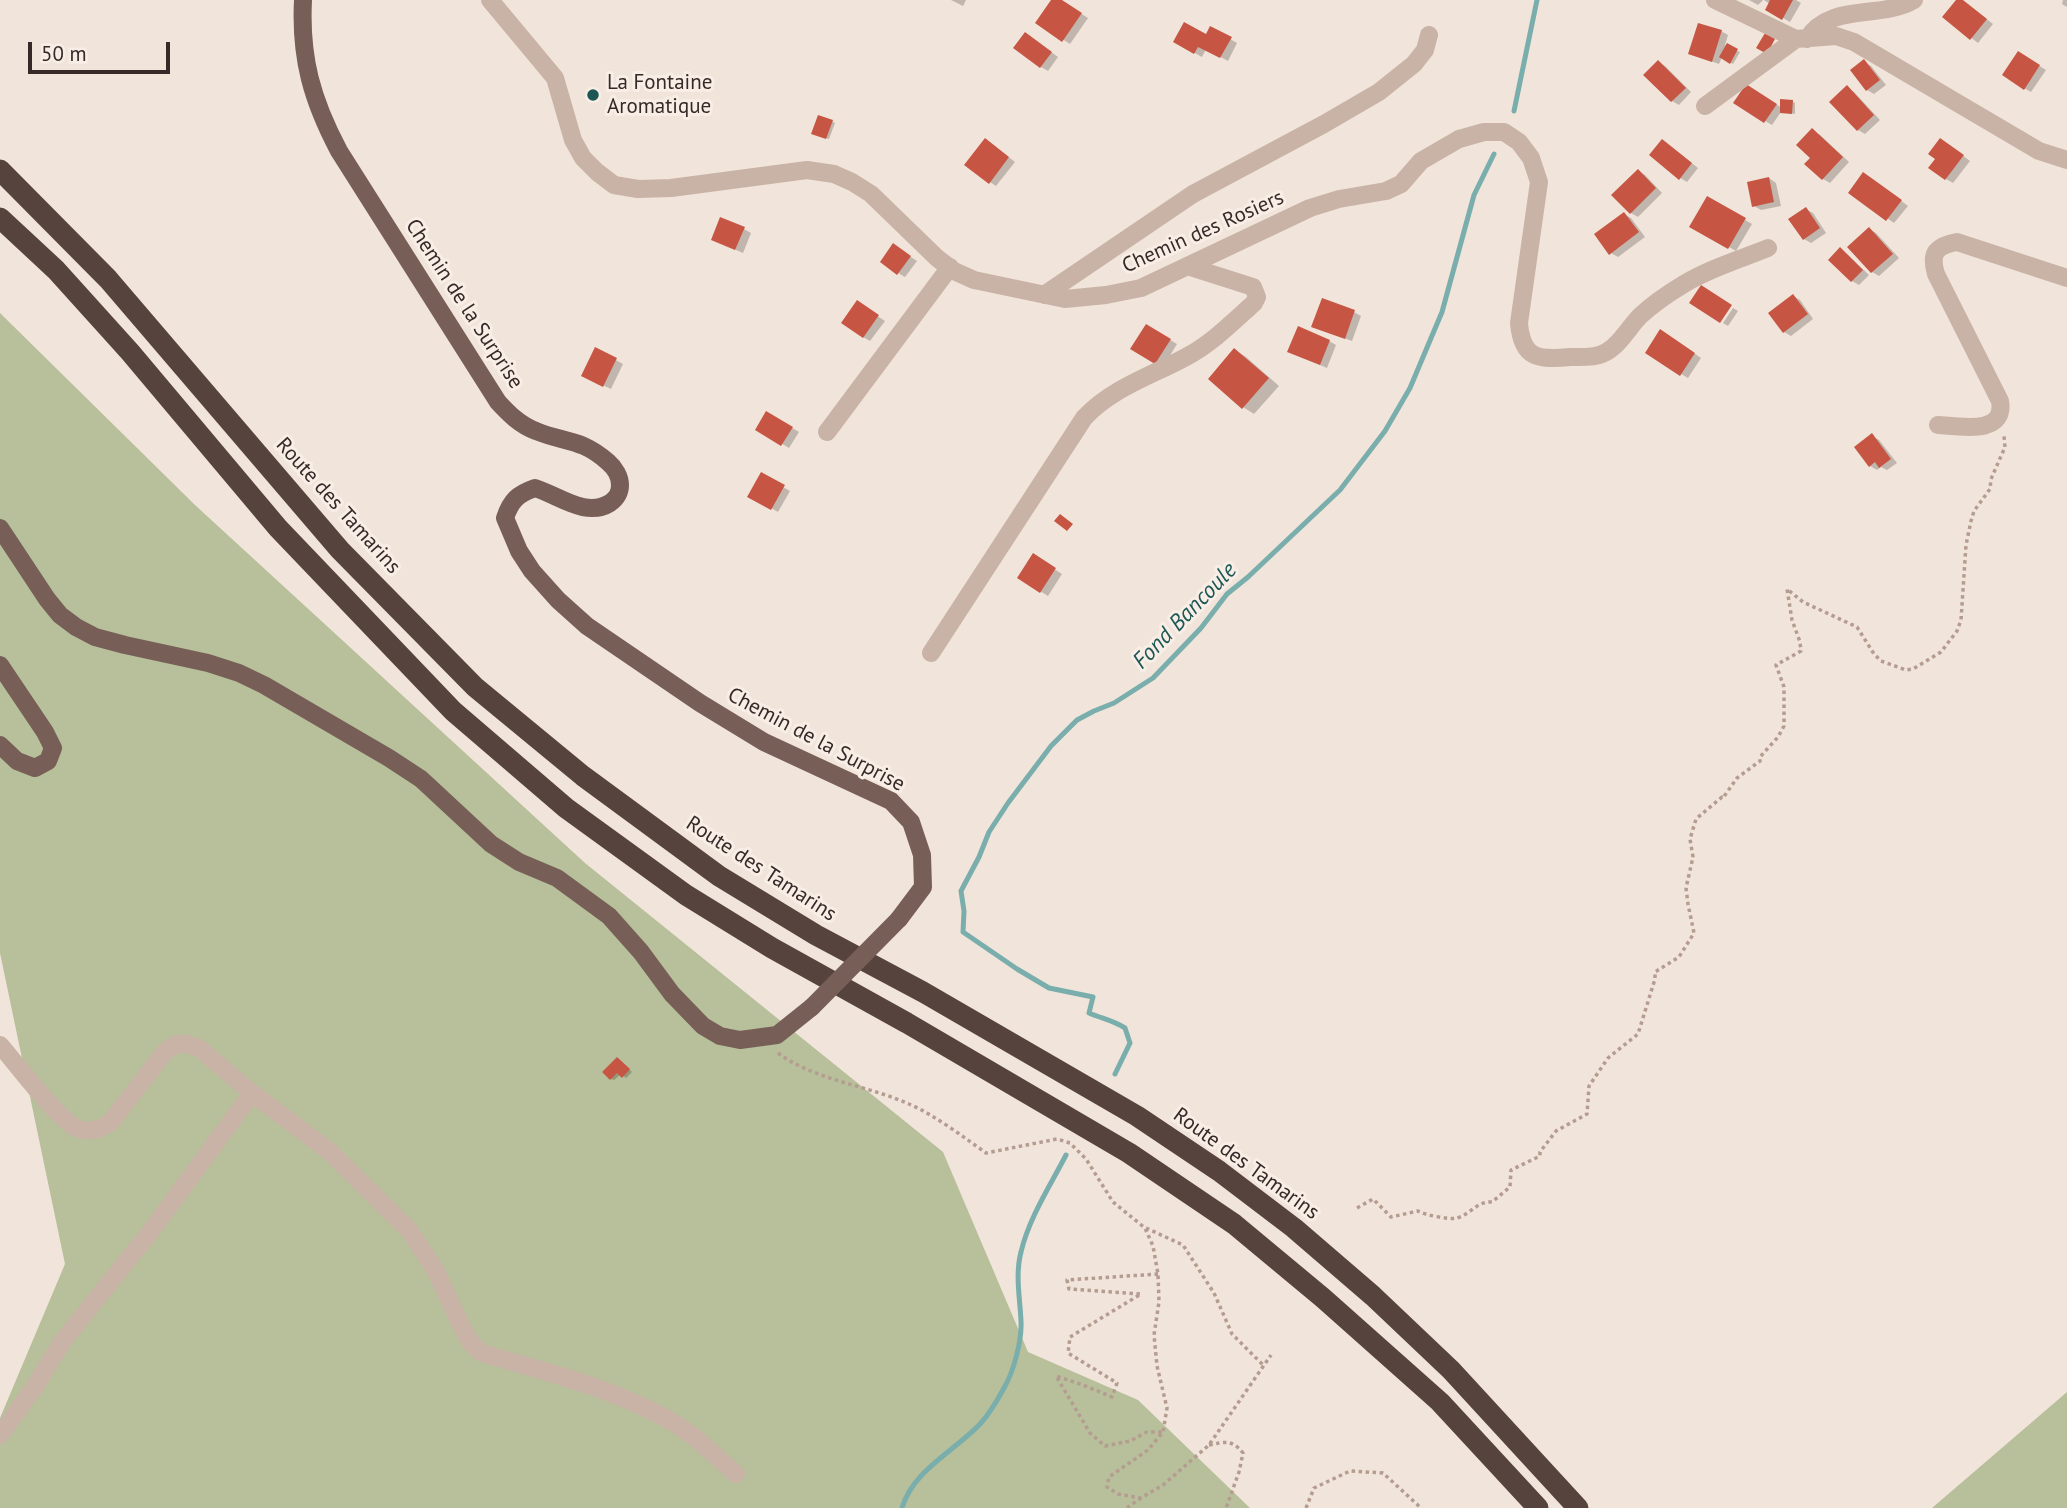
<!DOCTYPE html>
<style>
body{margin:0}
#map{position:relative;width:2067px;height:1508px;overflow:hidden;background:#f1e4da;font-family:"PT Sans",sans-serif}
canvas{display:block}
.scale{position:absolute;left:28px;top:42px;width:142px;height:32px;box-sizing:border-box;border:4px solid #352a27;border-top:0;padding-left:9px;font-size:21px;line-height:24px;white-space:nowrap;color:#352a27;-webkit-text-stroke:5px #f9eee6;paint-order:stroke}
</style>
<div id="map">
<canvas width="2067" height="1508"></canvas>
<div class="scale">50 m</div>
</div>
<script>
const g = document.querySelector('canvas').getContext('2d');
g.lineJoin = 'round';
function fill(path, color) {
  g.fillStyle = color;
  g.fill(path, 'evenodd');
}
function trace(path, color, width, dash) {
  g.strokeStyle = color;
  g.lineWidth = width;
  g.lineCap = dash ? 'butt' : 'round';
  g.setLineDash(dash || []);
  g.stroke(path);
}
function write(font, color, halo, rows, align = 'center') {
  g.font = font + ' "PT Sans",sans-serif';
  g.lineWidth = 6;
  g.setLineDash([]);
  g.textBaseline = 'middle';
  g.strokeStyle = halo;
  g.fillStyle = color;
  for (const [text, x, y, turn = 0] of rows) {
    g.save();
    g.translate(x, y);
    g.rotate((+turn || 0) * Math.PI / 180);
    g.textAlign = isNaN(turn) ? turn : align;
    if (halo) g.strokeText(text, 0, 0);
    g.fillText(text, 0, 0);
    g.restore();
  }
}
fill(new Path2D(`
 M0 313 195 505 585 863 943 1152 1028 1352 1138 1400 1250 1508H0V1418L65 1264 0 953Z
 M2067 1392V1508H1932Z`), '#b7c09a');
fill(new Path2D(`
 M951 0H966L963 6Z
 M1053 0H1060L1088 18 1070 44 1037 23Z
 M1749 0H1763L1758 5Z
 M1764 0H1796L1801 3 1790 22 1767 9 1770 4Z
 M1958 0 1966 3 1993 24 1978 43 1944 17Z
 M2063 0H2067V7L2062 4Z
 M1211 28 1237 43 1228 61 1206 49 1202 57 1175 42 1206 36Z
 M1721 31 1728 35 1725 45 1740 52 1733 64 1722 57 1719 64 1690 54Z
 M1032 38 1058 57 1048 71 1041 67Z
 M2018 53 2046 70 2031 92 2024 88Z
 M1658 62 1665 66 1691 92 1679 105 1672 101Z
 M1864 62 1871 66 1886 85 1874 94 1867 90Z
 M1747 86 1782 108 1792 101 1795 103V114L1781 112 1772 125 1735 103Z
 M1847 88 1854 92 1880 120 1865 134 1858 130Z
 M832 121 835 123 829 139 816 135Z
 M1819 134 1849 162 1830 183 1823 179 1812 157Z
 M992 144 1015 162 996 186 990 182Z
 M1948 144 1970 161 1953 183 1946 179Z
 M1669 145 1698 168 1687 182 1680 178Z
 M1638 171 1645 175 1662 193 1638 217 1631 213Z
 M1769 178 1776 183 1781 206 1761 210 1754 206Z
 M1871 178 1908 206 1894 223 1850 192Z
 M1707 198 1752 224 1736 251 1692 226Z
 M1806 209 1813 213 1826 233 1811 243 1804 239Z
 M1624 214 1631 218 1645 237 1618 257 1611 253Z
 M744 229 751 233 743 253 720 243Z
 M1869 229 1876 233 1899 258 1879 276 1872 272Z
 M900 250 917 261 905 277 898 273Z
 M1840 250 1847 254 1869 275 1859 285 1852 281Z
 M1793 296 1800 300 1813 319 1791 336 1784 332Z
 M864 307 885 321 870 341 863 337Z
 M1733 308 1738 311 1728 326 1723 323Z
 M1354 312 1361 316 1352 341 1321 330Z
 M1147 326 1177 344 1163 367 1133 349Z
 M1668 335 1701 358 1688 378 1681 374Z
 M1329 341 1336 345 1327 368 1296 355Z
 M596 349 623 364 611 389 590 379Z
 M1235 350 1246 357 1279 386 1254 414 1243 407Z
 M767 413 799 432 789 448 757 429Z
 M1872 436 1879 440 1897 463 1887 470 1881 467 1877 470 1870 466Z
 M762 475 790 491 778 512 750 496Z
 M1034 556 1062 574 1048 596 1019 578Z
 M621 1061 632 1072 626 1078 621 1074 614 1080 611 1079Z`), '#0003');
trace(new Path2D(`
 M1514 111 1537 0
 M1115 1074 1130 1043 1125 1028C1112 1020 1103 1019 1089 1013L1093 997 1049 988 1017 969 963 932 964 911 961 891 979 857 989 832 1008 803 1051 746 1077 720 1094 711 1114 703 1153 678 1201 628 1227 594 1248 577 1340 490 1385 431 1410 388 1442 312 1474 195 1494 154
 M902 1508C913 1470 955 1451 981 1423 990 1413 998 1399 1004 1388 1014 1371 1022 1340 1021 1321 1020 1298 1015 1275 1021 1252 1029 1218 1050 1186 1066 1155`), '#79aeac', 5);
fill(new Path2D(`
 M1051 0H1062L1082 13 1062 42 1035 23Z
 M1770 0H1793L1782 20 1765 10Z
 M1956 0H1963L1987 19 1970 40 1942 17Z
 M1184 22 1206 34 1210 26 1232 37 1220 58 1198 47 1194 54 1173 42Z
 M1698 23 1722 30 1712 62 1688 54Z
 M1025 32 1052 52 1040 68 1013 48Z
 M1765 33 1775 39 1767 54 1756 48Z
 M1727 43 1738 49 1730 64 1719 57Z
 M2018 51 2040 65 2024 90 2002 75Z
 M1864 59 1880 80 1866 91 1850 70Z
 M1658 60 1686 88 1671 102 1643 75Z
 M1746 84 1777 104 1764 123 1733 103Z
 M1847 85 1874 115 1857 131 1829 102Z
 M1780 99 1793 100 1792 114 1780 113Z
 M818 115 833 120 826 139 811 134Z
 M1812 128 1843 157 1822 180 1804 164 1810 158 1796 145Z
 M985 138 1009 157 989 184 964 165Z
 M1940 138 1964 155 1945 180 1928 168 1935 159 1928 154Z
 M1662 139 1692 163 1679 180 1649 155Z
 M1638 169 1656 188 1630 214 1611 195Z
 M1863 172 1902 200 1886 221 1848 193Z
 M1769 177 1774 202 1752 207 1747 182Z
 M1707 196 1746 218 1728 249 1689 227Z
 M1806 207 1820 228 1803 240 1788 219Z
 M1624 212 1639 232 1609 255 1594 234Z
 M720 217 745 227 735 250 711 240Z
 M1869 227 1893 254 1871 273 1847 247Z
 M893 243 911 256 897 275 880 262Z
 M1840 247 1863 270 1851 282 1828 260Z
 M1701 285 1732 305 1720 323 1689 303Z
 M1793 294 1808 314 1783 333 1768 313Z
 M1322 298 1355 310 1345 339 1311 327Z
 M857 300 879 315 863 338 841 323Z
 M1146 324 1171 339 1155 364 1130 349Z
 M1298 326 1330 340 1320 365 1287 352Z
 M1660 329 1695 353 1680 376 1645 353Z
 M595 347 617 358 603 387 581 376Z
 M1234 348 1269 378 1242 409 1208 379Z
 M766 411 793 427 781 446 755 430Z
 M1872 433 1891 459 1879 468 1875 462 1869 467 1854 447Z
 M761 472 785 485 771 510 747 497Z
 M1060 514 1073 524 1067 531 1054 521Z
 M1033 553 1056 568 1040 593 1017 578Z
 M617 1057 630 1069 622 1078 617 1073 610 1080 602 1072Z`), '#c65643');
trace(new Path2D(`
 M778 1053C816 1081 867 1085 909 1104 933 1114 965 1138 986 1153L1057 1139 1070 1143 1086 1159 1113 1202 1145 1228 1153 1246 1158 1274 1159 1302 1154 1335 1157 1366 1167 1408 1163 1432 1148 1450 1109 1477 1107 1487 1118 1494 1141 1498 1163 1485 1209 1445 1271 1355
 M1357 1208 1373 1199 1391 1217 1418 1211C1425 1215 1449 1220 1457 1218 1471 1214 1477 1201 1492 1202L1510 1187 1511 1170 1540 1156V1152L1556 1131 1587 1114 1589 1086 1608 1058 1638 1034 1655 979V972L1679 957 1694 933 1688 904 1686 888 1693 857 1690 839 1696 819 1722 797 1723 798 1737 778 1760 761V757L1778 737 1784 726V687L1776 665 1801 651 1800 642 1792 620 1787 589 1803 602 1857 627 1874 654 1881 661 1906 670 1913 669 1941 652 1957 631 1961 620 1966 545 1971 521 1974 511 1990 489 1991 479 2005 447 2004 436
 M1146 1228 1183 1245 1214 1293 1232 1334 1263 1365
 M1158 1274 1067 1280 1069 1289 1141 1294 1070 1337 1068 1353 1117 1383 1112 1397 1083 1385 1056 1376 1090 1433 1105 1446 1130 1441 1147 1432H1163
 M1209 1445C1225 1442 1232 1439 1243 1453L1239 1472 1226 1508
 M1127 1508 1141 1498
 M1306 1508 1314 1488 1350 1471 1383 1473 1421 1508`), '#b59c90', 3.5, [3.5, 3.5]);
trace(new Path2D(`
 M490 0 555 78 573 140 583 158 597 172 614 185 638 189 671 188 807 170 834 174 852 182 871 194 937 258 954 271 974 280 1065 299 1106 295 1141 288 1310 208 1339 199 1386 191 1401 184 1421 161 1459 139 1484 132H1504L1519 142 1531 158 1539 182 1519 323C1522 359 1538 360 1570 357 1580 357 1593 358 1602 354 1618 348 1629 327 1640 316 1653 304 1669 293 1684 284 1708 269 1741 259 1768 248
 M1715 0 1796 39 1836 36 1854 42 2039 151 2067 160
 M1807 39C1830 2 1880 20 1914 0
 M1705 106 1796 39
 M1044 295 1193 194 1324 124 1379 92 1414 64 1425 50 1429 35
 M1938 425C1959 426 2006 436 2000 401L1936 274C1930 254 1935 246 1957 242L2067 278
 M827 432 950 267
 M931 653 1084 418C1112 388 1151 376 1186 357 1211 344 1233 322 1254 303L1257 297 1253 287 1187 266
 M0 1045C16 1063 60 1123 79 1129 91 1133 100 1129 110 1123L164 1053 176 1044H186L199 1048 252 1093 329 1151 409 1230 434 1268 463 1329 471 1343 482 1353C545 1372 611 1387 669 1420 694 1434 715 1456 736 1474
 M0 1435 36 1385 62 1342 151 1231 252 1093`), '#c9b3a6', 18);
trace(new Path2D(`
 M303 0C300 58 312 100 339 151L498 402C509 414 520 425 536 431 565 443 581 438 608 462 615 468 620 477 620 485 620 493 617 498 610 503 586 518 560 496 535 488 518 494 511 500 505 518L519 551 532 571 558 600 587 626 700 703 764 742 891 801 911 822 922 855 923 887 899 919
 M0 528 47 599 60 615 76 627 95 637 125 645 208 663 239 673 264 685 389 758 421 779 491 844 519 862 557 878 609 916 641 952 672 994 703 1026 720 1036 740 1040 777 1035 812 1007
 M0 665 45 732 53 748 48 761 35 768 17 761 0 745`), '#775f58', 18);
trace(new Path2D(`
 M0 170 108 279 340 550 475 687 583 776 719 876 816 935 923 992 1137 1116 1219 1171 1294 1228 1373 1296 1451 1370 1578 1508
 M0 218 56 270 130 352 278 528 453 711 566 808 686 895 772 948 907 1023 1129 1153 1234 1224 1323 1298 1440 1402 1538 1508`), '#56433e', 21);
trace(new Path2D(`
 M812 1007 899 919`), '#775f58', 18);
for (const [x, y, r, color] of [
 [593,95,7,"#1c5755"]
]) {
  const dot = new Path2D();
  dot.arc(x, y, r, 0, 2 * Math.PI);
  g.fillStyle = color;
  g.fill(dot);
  trace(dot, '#f9eee6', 2.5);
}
write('21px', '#352a27', '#f9eee6', [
 ["La Fontaine",607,83],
 ["Aromatique",607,107]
], 'left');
write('21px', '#352a27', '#f9eee6', [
 ["Chemin des Rosiers",1203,232,-24],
 ["Chemin de la Surprise",464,304,57],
 ["Route des Tamarins",338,506,48],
 ["Chemin de la Surprise",816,740,28],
 ["Route des Tamarins",761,869,33],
 ["Route des Tamarins",1246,1164,36]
]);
write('italic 23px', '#1c5755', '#f9eee6', [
 ["Fond Bancoule",1185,616,-46]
]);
</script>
